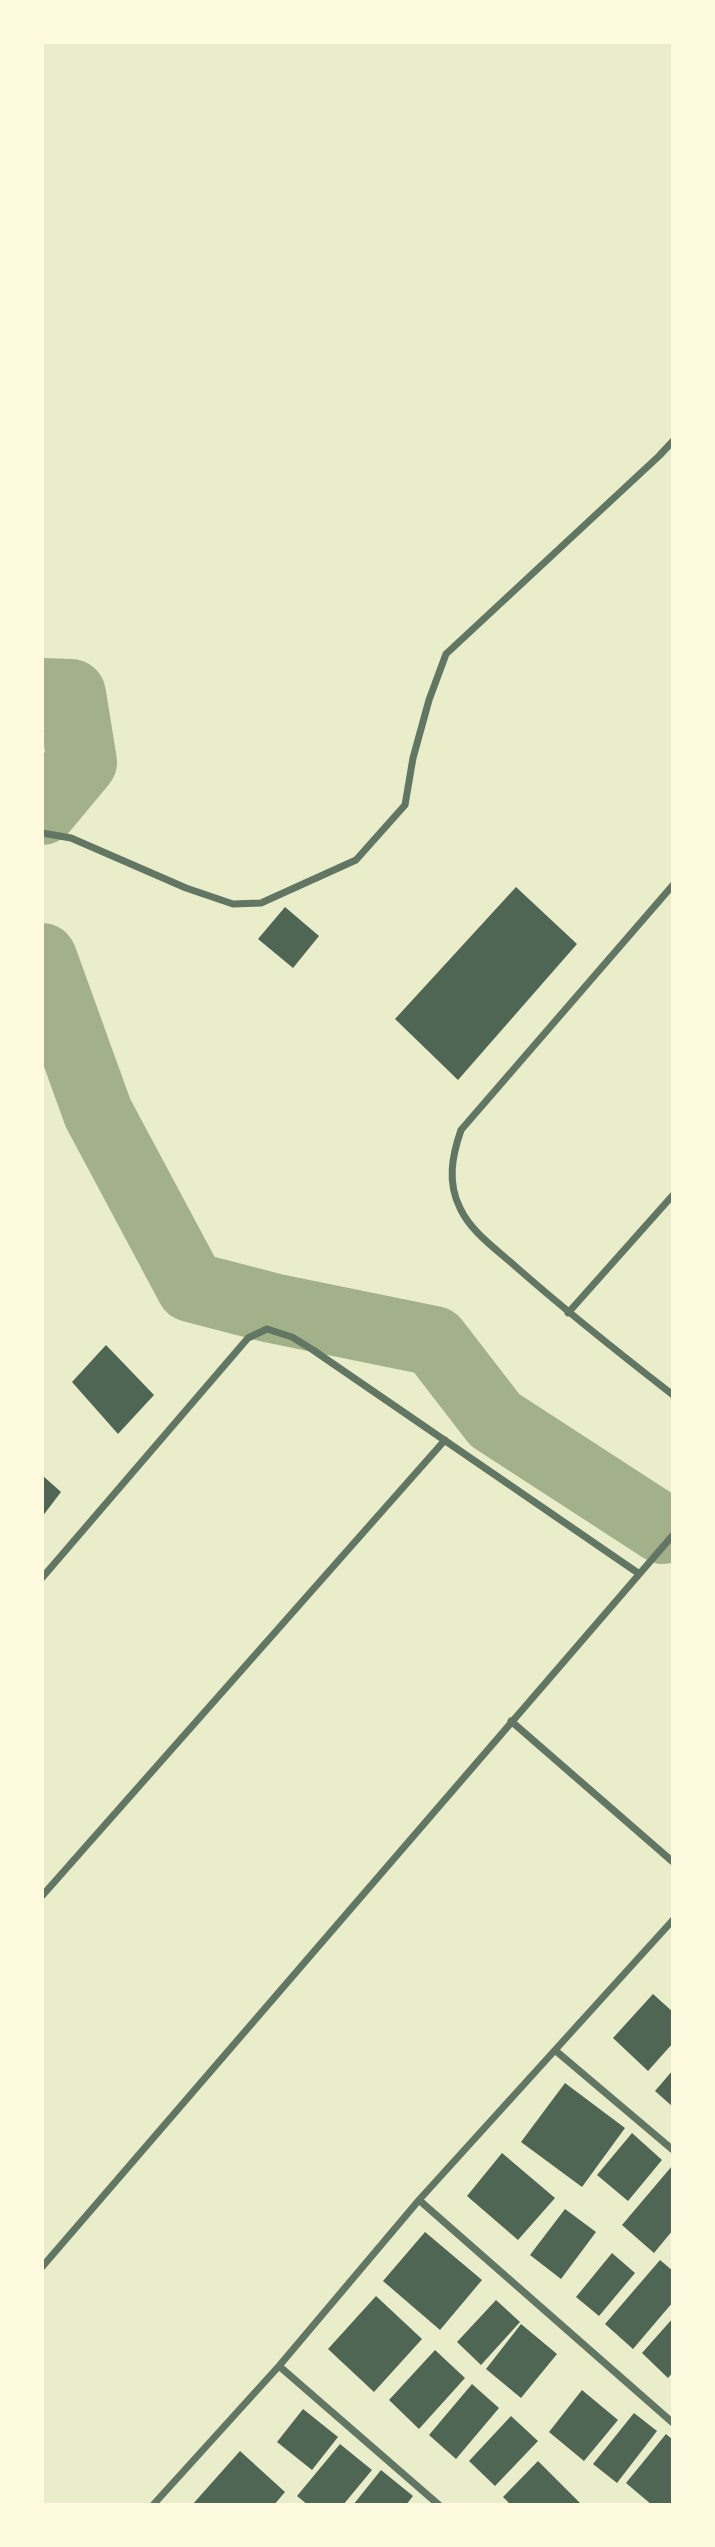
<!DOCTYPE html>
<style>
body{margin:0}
#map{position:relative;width:715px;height:2547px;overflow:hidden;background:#e9edc9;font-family:"Fira Sans",sans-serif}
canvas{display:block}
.frame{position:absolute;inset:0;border:44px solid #fefae0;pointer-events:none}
</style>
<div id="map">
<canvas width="715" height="2547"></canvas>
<div class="frame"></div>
</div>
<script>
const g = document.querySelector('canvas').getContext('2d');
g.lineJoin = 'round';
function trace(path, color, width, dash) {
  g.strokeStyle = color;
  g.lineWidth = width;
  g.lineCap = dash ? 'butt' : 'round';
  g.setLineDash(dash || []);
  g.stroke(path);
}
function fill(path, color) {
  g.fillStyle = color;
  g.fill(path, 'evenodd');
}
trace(new Path2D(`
 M42 693 71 694 82 762 42 810
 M42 958 98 1113 191 1287 272 1308 434 1341 495 1420 663 1529`), '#a3b18a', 70);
fill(new Path2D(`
 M516 887 577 944 458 1080 395 1019Z
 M285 907 319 936 293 968 258 939Z
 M106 1345 154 1395 118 1434 72 1382Z
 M42 1475 61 1492 42 1517Z
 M653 1994 673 2012V2043L648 2071 613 2038Z
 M673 2070V2107L655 2091Z
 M565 2083 625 2128 582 2187 521 2142Z
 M632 2133 662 2160 628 2201 597 2175Z
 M502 2153 555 2198 518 2240 467 2196Z
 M672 2166 673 2230 654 2253 622 2225Z
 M565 2209 596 2232 561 2279 530 2255Z
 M425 2232 482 2280 440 2330 383 2281Z
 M612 2253 635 2273 599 2316 576 2297Z
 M660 2260 673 2271V2302L633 2349 605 2324Z
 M376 2296 422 2339 374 2392 328 2349Z
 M496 2300 520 2322 481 2365 457 2342Z
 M673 2318V2372L668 2378 642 2353Z
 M521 2324 557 2354 521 2398 486 2369Z
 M435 2350 465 2378 419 2429 389 2400Z
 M472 2384 499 2408 456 2459 429 2435Z
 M582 2390 618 2420 584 2461 549 2432Z
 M303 2409 338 2437 312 2470 277 2442Z
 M634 2413 657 2431 617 2483 593 2464Z
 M511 2416 538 2441 495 2486 469 2461Z
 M666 2434 673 2440V2505H652L626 2483Z
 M340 2444 372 2470 343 2505H308L297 2496Z
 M240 2451 285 2492 274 2505H192Z
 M538 2461 582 2505H511L503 2497Z
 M381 2470 413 2496 406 2505H353Z`), '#4f6655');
trace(new Path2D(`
 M42 833 71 838 186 888 233 904 261 903 356 860 405 805 413 758 429 700 446 654 659 456 673 441
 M673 885 461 1130C452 1156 447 1182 460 1208 471 1232 496 1249 515 1266 566 1311 619 1353 673 1395
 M568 1313 673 1195
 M42 1578 248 1338 267 1329 292 1337 313 1350 638 1573
 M511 1721 673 1862
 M42 1896 445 1440
 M556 2051 673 2150
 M419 2200 673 2423
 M42 2267 673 1535
 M279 2366 439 2505
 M153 2505 279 2366 419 2200 673 1920`), '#617663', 7);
</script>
